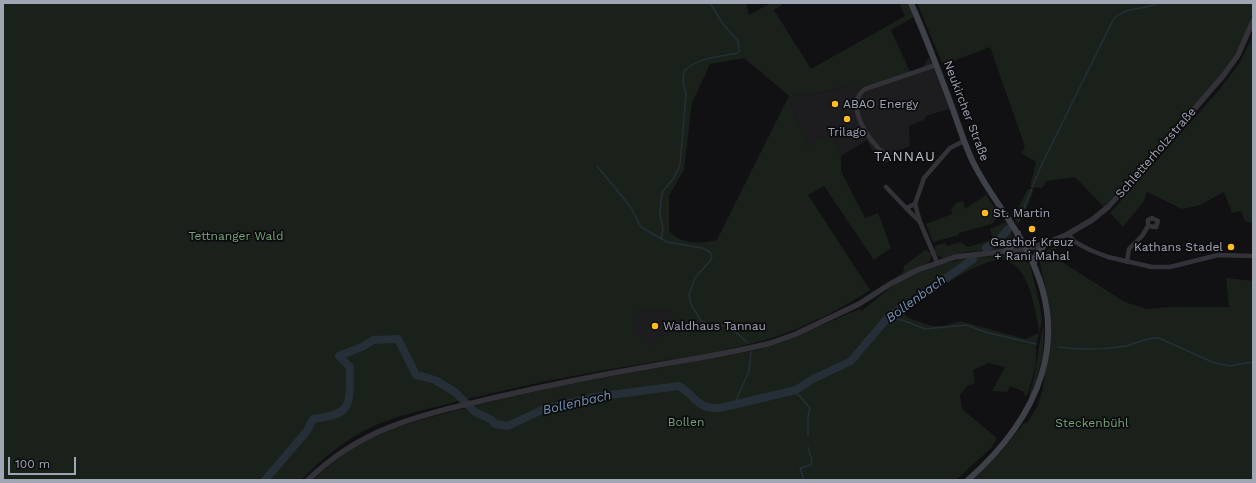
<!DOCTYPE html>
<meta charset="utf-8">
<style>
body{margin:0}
#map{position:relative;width:1256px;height:483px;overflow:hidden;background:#111113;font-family:"Work Sans",sans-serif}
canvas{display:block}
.frame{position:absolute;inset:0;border:4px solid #a1a6b5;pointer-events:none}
.scale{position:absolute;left:8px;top:457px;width:68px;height:18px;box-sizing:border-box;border:2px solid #a1a6b5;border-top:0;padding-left:5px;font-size:12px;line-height:14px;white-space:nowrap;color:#a1a6b5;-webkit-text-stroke:3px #0c0c0e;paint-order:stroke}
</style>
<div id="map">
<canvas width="1256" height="483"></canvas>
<div class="frame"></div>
<div class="scale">100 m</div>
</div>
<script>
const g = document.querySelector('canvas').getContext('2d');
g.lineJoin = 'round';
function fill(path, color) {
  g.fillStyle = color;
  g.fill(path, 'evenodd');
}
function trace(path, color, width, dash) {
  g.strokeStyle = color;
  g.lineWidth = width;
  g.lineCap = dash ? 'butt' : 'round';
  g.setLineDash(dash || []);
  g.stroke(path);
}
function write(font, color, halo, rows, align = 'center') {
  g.font = font + ' "Work Sans",sans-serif';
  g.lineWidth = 3.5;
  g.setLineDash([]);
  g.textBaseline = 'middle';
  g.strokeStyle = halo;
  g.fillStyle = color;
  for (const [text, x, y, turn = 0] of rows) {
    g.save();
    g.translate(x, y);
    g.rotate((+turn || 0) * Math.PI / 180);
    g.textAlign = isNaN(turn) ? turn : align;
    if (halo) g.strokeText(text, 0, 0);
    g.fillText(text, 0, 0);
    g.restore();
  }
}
fill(new Path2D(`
 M929 57 949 109 926 116 924 120 909 126 910 146 892 153 891 159 888 162 885 163 877 160 867 140 841 156 831 134 808 145 790 105 794 96 814 92 815 94 843 87H862L922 68Z
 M667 308 670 316 682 332 657 336 649 351 636 335 634 312Z`), '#1d1d20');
fill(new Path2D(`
 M3 3H746L749 15 771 3H785L774 10 811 69 905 16 899 3H908L914 17 891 30 910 72 862 87H843L814 94V92L794 96 790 105 808 145 831 134 841 156V171L865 218 878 213 891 248 874 260 824 186 808 195 870 290C841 309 808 326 775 337 725 353 670 359 618 368 569 376 520 386 472 398 440 406 400 414 372 427 345 439 321 460 301 480H3ZM744 58 789 96 717 240C703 244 678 245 669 230V196L684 170 692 103 710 64ZM667 308 670 316 682 332 657 336 649 350 646 334H636L635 312Z
 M917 3H1253C1253 29 1235 55 1221 76L1104 207 1075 177 1047 181 1042 188 1030 187 1036 162 1021 153 1025 147 990 47 943 65Z
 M1253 36V224L1245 221 1241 211 1232 213 1224 192 1200 205 1182 209 1147 192 1144 201 1123 227 1110 213 1219 90 1239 64Z
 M1028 189 1034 190 1025 212 1018 224 1012 215 1018 208Z
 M986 195 1000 215 992 224 959 233V235L933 242 926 224 952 214 951 210 956 203 963 201 965 209Z
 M1006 222 1011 229 1013 241 1006 249 967 252 943 258 938 256 935 252V246L945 243 947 246 960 242 968 247 988 241 992 237 990 229Z
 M1069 241 1056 249 1051 255 1125 302 1147 309 1170 307H1229L1226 278 1253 281V480H973L1000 453 1024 423H1027L1038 405 1043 387 1050 340 1048 300 1039 258 1049 249Z
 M925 250 931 253V258L929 262 900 276 873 291 903 273 904 266Z
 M1008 255 1022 257 1030 265 1040 306 1042 322 1036 346V365L1027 396 1023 395 1024 392 1010 386 1007 392 992 391 1005 367 988 363 973 370 975 383 967 386 960 395 962 409 997 438 991 448 956 480H313C330 464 350 448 372 438 405 422 443 414 478 405 570 381 664 368 757 350 793 340 825 323 860 309L861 311C876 301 887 288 903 279 936 261 972 257 1008 255ZM1002 259C1008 261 1013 263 1018 268 1030 280 1037 315 1039 333L1025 339 960 321 944 326H932L908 318 903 312C929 296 972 262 1002 259Z
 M1044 324C1044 354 1041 369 1030 397L1029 394C1038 371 1037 348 1044 324Z`), '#19211a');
trace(new Path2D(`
 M597 166 630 206 641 227 667 242 702 248 710 252 712 257 710 261 695 278 689 295 691 304 701 321 710 324 729 326 748 343
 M1019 220 1041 166 1114 18C1127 7 1143 10 1158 3
 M661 238 663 229 660 214 661 198 663 191 673 179 680 165 686 94 683 81 684 71C699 57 718 57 737 53L739 51 738 41 723 24 710 3
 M889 317 905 321 925 329 966 325 985 332 1036 344
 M1058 347C1081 350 1102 350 1126 346 1137 343 1147 337 1159 338L1212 362 1229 366 1253 362
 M794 390 810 408 808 416V435
 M734 405 749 371 751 352
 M804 480 800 468 811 465 812 461 808 447`), '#262f37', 1.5);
trace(new Path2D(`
 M986 248 999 240 1008 229
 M265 480 307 431 313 419C355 414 349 404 350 367L339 356 364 346 373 340 398 339 416 375 435 380 455 392 475 412 492 420 495 424 508 426 542 410 595 397 679 386C697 397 696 409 720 408L796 390 813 379 851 361 890 315 907 306 973 259`), '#262f37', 8);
trace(new Path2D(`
 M884 153C868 141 844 104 865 89L936 65
 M886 187 906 208 915 204
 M906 208 919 221
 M1068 234 1075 242 1090 250 1108 257 1152 267H1170L1218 255 1253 256
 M937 262 920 222 915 204 924 178 950 148 964 141
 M1127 262 1129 249 1142 236 1148 226V220L1152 218 1158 221 1156 227 1148 226`), '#323238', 4.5);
trace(new Path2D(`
 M308 480C362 427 421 415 493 398 545 386 599 375 652 366 692 359 732 353 771 343L796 334 859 304 890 284 917 270 955 257 1026 249 1047 243 1068 234 1092 220 1108 207 1131 182 1223 76 1238 55 1253 21`), '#323238', 5.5);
trace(new Path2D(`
 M911 3C926 37 939 72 952 107 959 126 965 146 974 164 989 194 1011 219 1026 249 1074 338 1039 417 968 480
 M1006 251 1016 243 1018 233
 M1034 263 1037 253 1047 243`), '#3f4148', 6);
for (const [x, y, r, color] of [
 [835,104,4,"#ffbd1d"],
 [847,119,4,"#ffbd1d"],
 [985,213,4,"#ffbd1d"],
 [1032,229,4,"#ffbd1d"],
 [1231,247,4,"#ffbd1d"],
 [655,326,4,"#ffbd1d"]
]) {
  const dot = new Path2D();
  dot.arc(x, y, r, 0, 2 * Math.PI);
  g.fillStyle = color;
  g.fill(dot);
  trace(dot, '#0c0c0e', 1.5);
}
write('12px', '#a1a6b5', '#0c0c0e', [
 ["ABAO Energy",843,104],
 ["Trilago",847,132,"center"],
 ["St. Martin",993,213],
 ["Gasthof Kreuz",1032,242,"center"],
 ["+ Rani Mahal",1032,256,"center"],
 ["Kathans Stadel",1223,247,"right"],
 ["Waldhaus Tannau",663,326]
], 'left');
write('12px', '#a1a6b5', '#0c0c0e', [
 ["Neukircher Straße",966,111,69],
 ["Schletterholzstraße",1156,153,-49]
]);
write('12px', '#76a27a', '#0c0c0e', [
 ["Tettnanger Wald",236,236],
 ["Bollen",686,422],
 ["Steckenbühl",1092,423]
]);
write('italic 13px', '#7493b4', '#0c0c0e', [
 ["Bollenbach",916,299,-36],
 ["Bollenbach",577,403,-13]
]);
g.letterSpacing = '1px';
write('14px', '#c2c5d0', '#0c0c0e', [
 ["TANNAU",905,157]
]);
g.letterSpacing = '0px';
</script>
